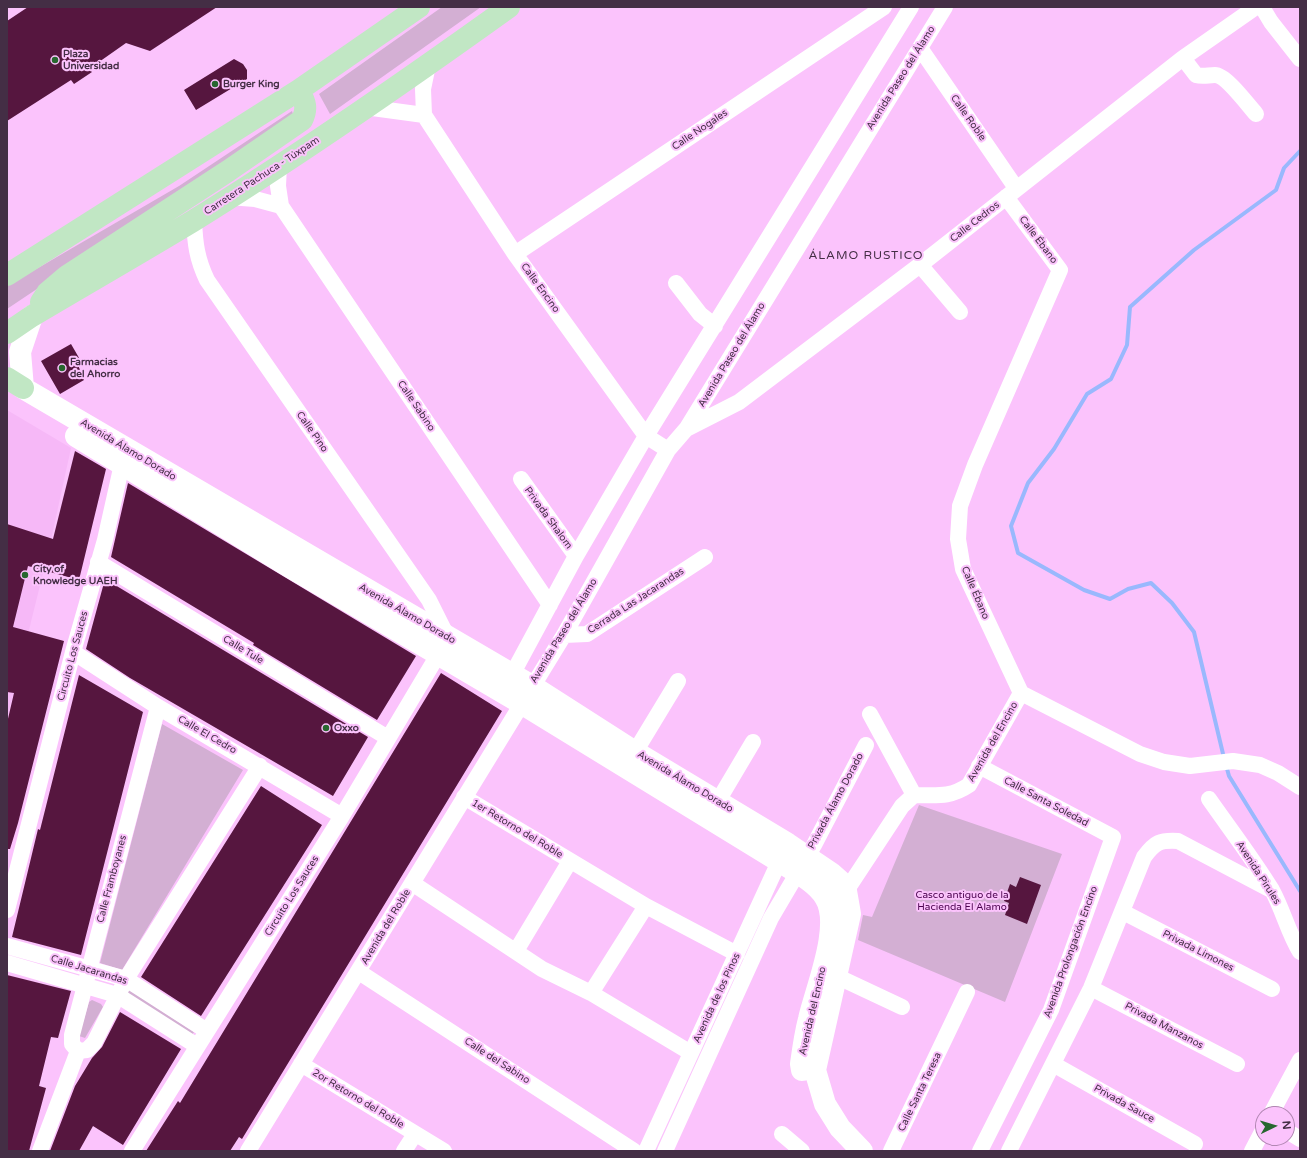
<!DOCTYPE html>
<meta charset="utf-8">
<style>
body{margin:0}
#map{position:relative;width:1307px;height:1158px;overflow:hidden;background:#fbc3fc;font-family:"Varela Round",sans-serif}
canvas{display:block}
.frame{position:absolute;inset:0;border:8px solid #442e45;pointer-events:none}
.north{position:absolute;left:1255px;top:1106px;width:40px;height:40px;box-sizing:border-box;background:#fbc3fc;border:1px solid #b287b3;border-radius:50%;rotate:85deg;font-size:11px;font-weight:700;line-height:16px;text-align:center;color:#442e45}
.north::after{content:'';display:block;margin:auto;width:14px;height:18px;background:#27672f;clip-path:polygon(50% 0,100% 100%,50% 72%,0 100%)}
</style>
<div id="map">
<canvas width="1307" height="1158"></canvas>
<div class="frame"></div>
<div class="north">N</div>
</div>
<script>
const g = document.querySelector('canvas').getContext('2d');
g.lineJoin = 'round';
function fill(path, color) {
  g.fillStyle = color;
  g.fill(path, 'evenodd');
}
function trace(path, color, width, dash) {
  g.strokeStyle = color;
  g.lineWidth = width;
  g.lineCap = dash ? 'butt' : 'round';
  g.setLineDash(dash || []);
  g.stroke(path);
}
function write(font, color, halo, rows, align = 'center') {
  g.font = font + ' "Varela Round",sans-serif';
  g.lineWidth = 4;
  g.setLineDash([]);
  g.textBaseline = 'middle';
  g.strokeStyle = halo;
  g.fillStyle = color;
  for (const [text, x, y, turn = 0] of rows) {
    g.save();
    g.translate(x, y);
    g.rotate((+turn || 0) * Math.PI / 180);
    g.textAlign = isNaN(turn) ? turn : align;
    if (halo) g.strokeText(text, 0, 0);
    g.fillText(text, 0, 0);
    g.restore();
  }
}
fill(new Path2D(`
 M7 410 71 448 49 549 7 719Z`), '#f6b8f7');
fill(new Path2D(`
 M442 7H481L330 114 319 94Z
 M292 111 294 117 7 309V286L179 186Z
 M162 724 243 770 122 970 100 963Z
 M919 805 1062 854 1005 1002 858 940 863 915 872 917Z
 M128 989 194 1032 191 1036 125 994Z
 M92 1000 101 1004 103 1007 85 1038 79 1036 89 1002Z`), '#d3afd3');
trace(new Path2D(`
 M1224 758 1194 632 1172 603 1151 583 1128 589 1110 599 1084 590 1018 553 1011 526 1028 483 1054 449 1087 394 1111 379 1127 345 1130 307 1194 250 1276 190 1284 168 1300 151
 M1226 765 1229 776 1300 891`), '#99b8fd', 4);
fill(new Path2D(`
 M28 7H217L150 51 126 43 89 69 92 72 74 84 71 80 7 121V21Z
 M234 59 243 64 247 70V79L196 110 184 90Z
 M71 344 82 363 78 365 84 380 60 394 41 361Z
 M75 451 106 469 79 580 28 566 13 627 64 641 18 823 10 849H7V723L14 693 7 692V524L53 539Z
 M128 483 416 656 377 720 253 645 254 643 111 557Z
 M105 579 368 737 333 796 130 678 86 649Z
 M441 673 502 711 242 1139 239 1137 230 1151H146L178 1101 180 1103Z
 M79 675 143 712 81 955 12 937 38 829 40 830Z
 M261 786 322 825 201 1016 141 977Z
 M1020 877 1041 885 1027 924 1005 915 1009 903 1004 901 1010 884 1016 887Z
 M7 975 71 991 58 1038 51 1037 39 1086 46 1088 29 1151H7Z
 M120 1012 181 1049 123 1145 93 1126 79 1151H50L75 1086 92 1058 102 1047Z`), '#56163f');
trace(new Path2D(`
 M1262 7 1271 22 1300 59
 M920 48 1016 188
 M1183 58 1196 75C1203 77 1208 75 1215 75 1226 75 1248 105 1256 114
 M428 65 423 89 424 115 515 254 646 436 668 450
 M365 107 424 115
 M279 165 278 186 281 206 550 605
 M229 197 255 199 281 206
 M1006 197 1060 270 975 465 960 506 958 539 963 569 1021 693 1140 754 1164 762 1190 766 1233 761 1260 765 1278 773 1300 787
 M515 254 884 7
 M920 265 960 312
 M676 283 700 314 715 326
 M688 428 739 402 920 265 1183 58 1256 7
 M521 479 576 556
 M98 562 388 738
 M564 635 587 634 705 557
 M73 652 158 707 342 816
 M507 684 576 556 646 436 911 7
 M870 714 914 795
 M635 752 678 681
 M979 766 1113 837 1051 1010 980 1151
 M464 797 646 906 737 954
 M1209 799C1230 829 1253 859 1272 890 1283 910 1288 932 1300 952
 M718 801 753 742
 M412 883 542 969 591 993 691 1053
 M839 898 846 891 902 806 914 795C936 795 950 798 969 785L1021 693
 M7 910 73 652 105 540 124 455
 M1123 912 1272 989
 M7 946 126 979 207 1031
 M516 951 570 861
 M7 963 117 995 197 1046
 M359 972 634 1151
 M836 976 902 1007
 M1091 988 1237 1064
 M591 993 646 906
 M78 1051 72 1044V1035L158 707
 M78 1051 87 1050 94 1043 126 979 260 766
 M301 1064 444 1151
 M1053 1064 1195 1144
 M1271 1114 1300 1060
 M1287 1131 1300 1139
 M782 1134 802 1151
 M40 1151 78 1051
 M132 1151 342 816 448 638 429 600 207 280C197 259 195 244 194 220
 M248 1151 564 635 668 450 687 428 945 7
 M404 1151 415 1134
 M646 1151 783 853
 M665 1151 771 918 814 845 866 745
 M891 1151 967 992
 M1009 1151 1091 988 1144 857C1155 842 1160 840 1178 841L1271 890
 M1252 1151 1263 1130`), '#fff', 16);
trace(new Path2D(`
 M32 316 20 352 23 388 532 686 635 752 788 844 831 873 840 881 846 891 850 914 815 1070 825 1104 840 1128 862 1151
 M76 436 290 567 521 703 779 861C794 871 816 882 825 897 843 925 816 988 809 1019 805 1034 803 1049 801 1064L802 1070`), '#fff', 22);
trace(new Path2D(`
 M7 275 299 90 419 7
 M41 302 47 293 67 276 228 171 302 120C308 108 305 102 299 90
 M7 333 32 316C86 284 140 253 193 221 301 154 406 81 509 7
 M7 378 23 388`), '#c1e7c4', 22);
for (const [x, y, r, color] of [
 [55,60,4,"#27672f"],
 [215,84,4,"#27672f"],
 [62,368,4,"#27672f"],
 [25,575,4,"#27672f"],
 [326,728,4,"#27672f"]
]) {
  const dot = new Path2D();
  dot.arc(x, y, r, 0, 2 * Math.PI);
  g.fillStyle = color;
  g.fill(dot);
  trace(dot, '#fbc3fc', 1.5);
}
write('bold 10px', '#442e45', '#fbc3fc', [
 ["Plaza",63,54],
 ["Universidad",63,66],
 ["Burger King",223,84],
 ["Farmacias",70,362],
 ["del Ahorro",70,374],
 ["City of",33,569],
 ["Knowledge UAEH",33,581],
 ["Oxxo",334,728]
], 'left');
write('10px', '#442e45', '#fbc3fc', [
 ["Avenida Paseo del Álamo",901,78,-58],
 ["Calle Roble",968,118,55],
 ["Calle Nogales",700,130,-34],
 ["Carretera Pachuca - Túxpam",262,176,-33],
 ["Calle Cedros",975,222,-38],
 ["Calle Ébano",1038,240,53],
 ["Calle Encino",540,288,54],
 ["Avenida Paseo del Álamo",732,355,-59],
 ["Calle Sabino",416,406,56],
 ["Calle Pino",312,432,55],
 ["Avenida Álamo Dorado",128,450,31],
 ["Privada Shalom",548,518,54],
 ["Calle Ébano",975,593,67],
 ["Cerrada Las Jacarandas",636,601,-33],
 ["Avenida Álamo Dorado",407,614,30],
 ["Avenida Paseo del Álamo",564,631,-59],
 ["Calle Tule",243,650,31],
 ["Circuito Los Sauces",73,656,-75],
 ["Calle El Cedro",207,735,30],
 ["Avenida del Encino",993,742,-60],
 ["Avenida Álamo Dorado",685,782,31],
 ["Privada Álamo Dorado",836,801,-62],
 ["Calle Santa Soledad",1046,802,28],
 ["1er Retorno del Roble",517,829,31],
 ["Avenida Pirules",1258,873,57],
 ["Calle Framboyanes",112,879,-75],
 ["Circuito Los Sauces",292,896,-58],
 ["Avenida del Roble",386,927,-59],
 ["Privada Limones",1198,951,27],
 ["Avenida Prolongación Encino",1071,952,-70],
 ["Calle Jacarandas",89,970,17],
 ["Avenida de los Pinos",717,998,-65],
 ["Avenida del Encino",813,1011,-77],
 ["Privada Manzanos",1164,1026,28],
 ["Calle del Sabino",497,1061,33],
 ["Calle Santa Teresa",920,1092,-64],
 ["2or Retorno del Roble",358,1099,31],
 ["Privada Sauce",1124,1104,29]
]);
write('10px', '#49004d', '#fbc3fc', [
 ["Casco antiguo de la",962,895],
 ["Hacienda El Alamo",962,907]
]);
g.letterSpacing = '1px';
write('12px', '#442e45', '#fbc3fc', [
 ["ÁLAMO RUSTICO",866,256]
]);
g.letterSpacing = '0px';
</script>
